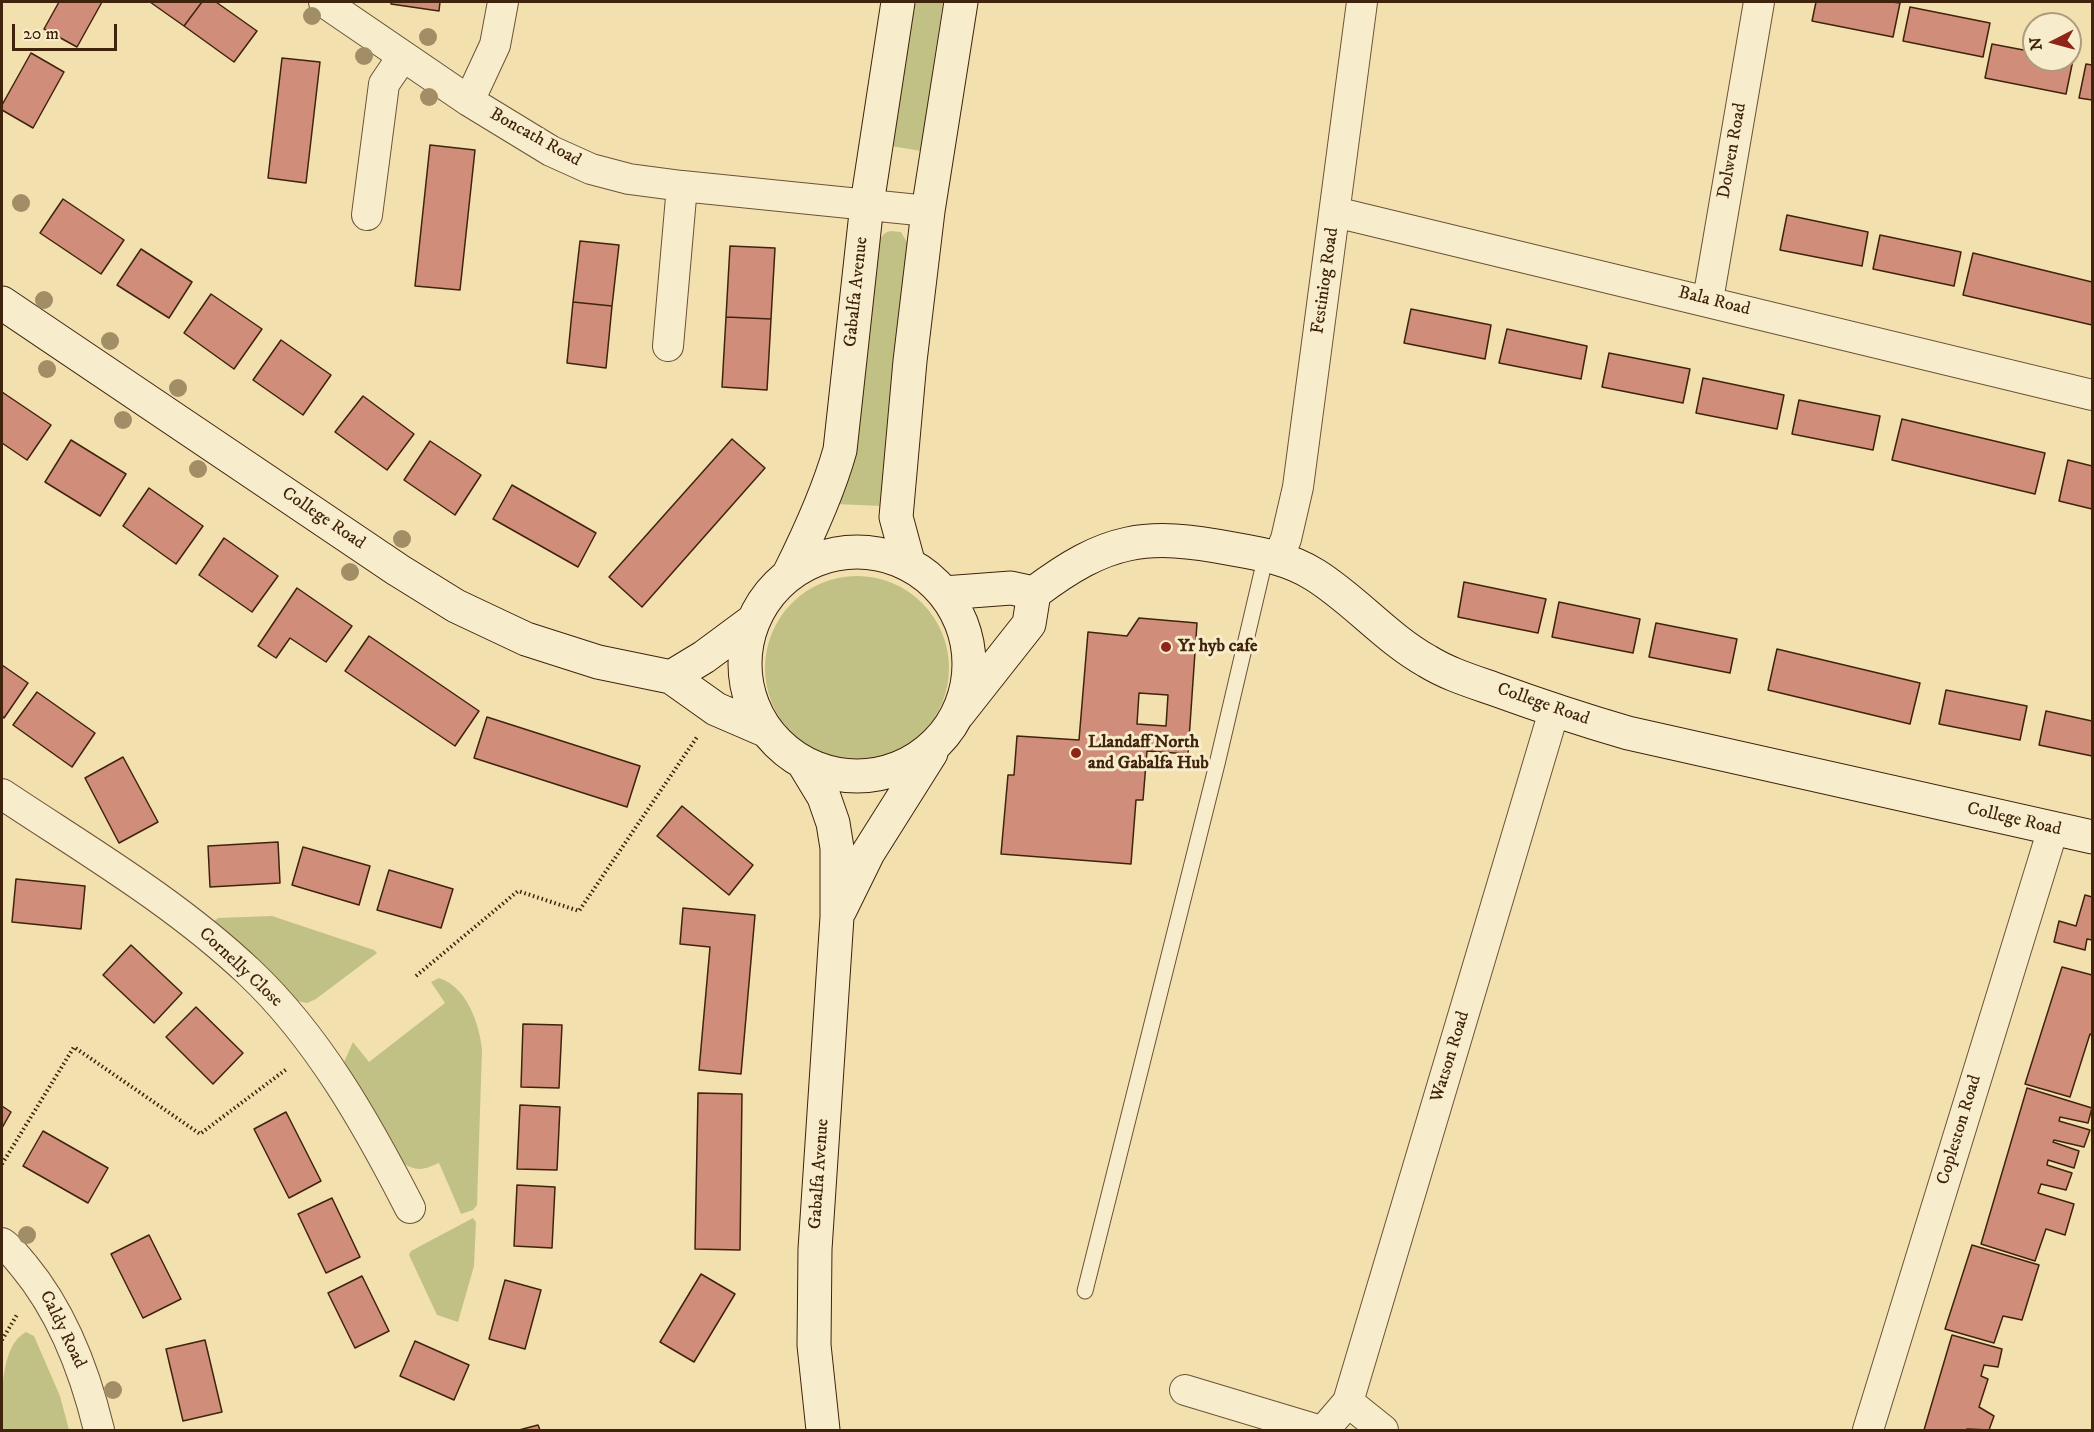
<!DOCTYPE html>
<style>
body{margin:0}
#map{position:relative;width:2094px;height:1432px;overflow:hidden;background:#f2e1af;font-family:"IM FELL DW Pica",serif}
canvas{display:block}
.frame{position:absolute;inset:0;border:3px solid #40230d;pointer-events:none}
.north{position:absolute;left:2022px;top:12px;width:60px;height:60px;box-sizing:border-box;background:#f7eccb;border:2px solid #ae9c7f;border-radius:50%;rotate:264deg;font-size:16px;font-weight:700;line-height:24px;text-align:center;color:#40230d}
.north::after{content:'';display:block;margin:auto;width:21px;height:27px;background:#8f2418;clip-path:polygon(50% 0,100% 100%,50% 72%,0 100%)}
.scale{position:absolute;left:12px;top:24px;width:105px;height:27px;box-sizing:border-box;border:3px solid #40230d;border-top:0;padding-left:8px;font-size:18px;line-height:21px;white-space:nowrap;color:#40230d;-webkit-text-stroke:4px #f7eccb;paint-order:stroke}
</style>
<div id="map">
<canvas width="2094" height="1432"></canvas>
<div class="frame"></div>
<div class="north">N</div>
<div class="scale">20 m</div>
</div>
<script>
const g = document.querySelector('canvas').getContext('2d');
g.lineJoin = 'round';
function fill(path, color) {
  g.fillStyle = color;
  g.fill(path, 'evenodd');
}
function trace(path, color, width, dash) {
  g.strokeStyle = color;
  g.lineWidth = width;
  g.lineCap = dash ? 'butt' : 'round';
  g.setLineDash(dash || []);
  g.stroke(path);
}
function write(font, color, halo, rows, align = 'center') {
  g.font = font + ' "IM FELL DW Pica",serif';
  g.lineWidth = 6;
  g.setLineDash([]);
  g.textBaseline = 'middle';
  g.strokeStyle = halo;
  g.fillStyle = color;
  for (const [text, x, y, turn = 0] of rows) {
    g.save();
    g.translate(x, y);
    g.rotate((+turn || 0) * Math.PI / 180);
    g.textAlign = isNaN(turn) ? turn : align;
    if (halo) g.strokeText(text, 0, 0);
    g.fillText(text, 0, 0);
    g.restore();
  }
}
fill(new Path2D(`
 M914 2H943L921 151 891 146Z
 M890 231 901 232 908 244 882 506 835 504 877 242 885 233Z
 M765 668a92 92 0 1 1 184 0a92 92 0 1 1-184 0Z
 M272 916 374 950 377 953 316 999 307 1003 297 1001 211 924 218 918Z
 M439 978C467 987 479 1023 482 1049L477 1205 473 1210 461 1214 439 1163C421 1171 417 1171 400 1162L346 1074 344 1062 353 1042 369 1062 445 1003 431 982Z
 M473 1218 476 1222 474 1266 458 1322 437 1315 409 1255 411 1251Z
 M26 1332 34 1336 60 1396 69 1430H2C1 1400 0 1345 26 1332Z`), '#c2c185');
const building = new Path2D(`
 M59 2H102L77 47 44 29Z
 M150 2H202L184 26Z
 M202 2H216L257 31 234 62 184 26Z
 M391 2H440L439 11 391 4Z
 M1816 2H1892L1900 3 1893 37 1812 21Z
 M1910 7 1990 23 1983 57 1903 41Z
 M1992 44 2034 52V60H2073L2066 94 1985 78Z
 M31 53 64 72 33 128 2 110V105Z
 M282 58 320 62 306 183 268 178Z
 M2086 64 2092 65V100L2079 98Z
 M430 145 475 150 460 290 415 286Z
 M63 199 124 240 101 274 40 233Z
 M1787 215 1868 232 1862 266 1780 250Z
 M1880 235 1961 252 1954 286 1873 269Z
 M580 241 619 245 612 306 573 302Z
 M730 246 775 248 771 319 726 317Z
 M141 249 192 282 169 318 117 285Z
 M1973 253 2092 282V325L1963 295Z
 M211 294 262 329 234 369 184 333Z
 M573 302 612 306 606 368 567 363Z
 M1411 309 1491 325 1485 359 1404 343Z
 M726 317 771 319 767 390 722 387Z
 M1507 329 1587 346 1581 379 1499 363Z
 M281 340 331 375 303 415 253 380Z
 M1609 353 1690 369 1683 403 1602 387Z
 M1703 378 1784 395 1777 429 1696 413Z
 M2 392 51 425 27 460 2 443Z
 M363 396 414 434 387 470 335 432Z
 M1799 400 1880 416 1873 450 1792 434Z
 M1902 419 2045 453 2035 494 1892 460Z
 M732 439 765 468 642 607 609 577Z
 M71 440 126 474 100 516 45 482Z
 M430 441 481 475 455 515 404 480Z
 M2068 460 2092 466V509L2059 501Z
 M512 485 596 533 578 567 493 519Z
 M149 488 203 526 176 564 123 526Z
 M224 538 278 576 252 612 199 575Z
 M1464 582 1546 599 1538 633 1458 617Z
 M297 588 352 626 326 662 290 638 276 658 258 646Z
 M1559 602 1640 619 1633 653 1552 637Z
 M1139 618 1197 623 1188 754 1147 751 1143 800H1136L1131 864 1001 854 1008 775H1014L1017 736 1079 740 1088 632 1127 636ZM1139 693 1168 695 1166 726 1137 724Z
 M1656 623 1737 639 1730 673 1649 657Z
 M369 636 479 711 455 746 345 671Z
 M1777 649 1920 683 1910 724 1768 690Z
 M2 665 28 683 4 718 2 716Z
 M1946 690 2027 706 2020 740 1939 724Z
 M37 692 95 733 72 767 13 725Z
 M2046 711 2092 721V756L2039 745Z
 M487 717 640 766 627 807 474 758Z
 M123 757 158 822 119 843 85 778Z
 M682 806 753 865 729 895 657 836Z
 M278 842 280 883 210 887 208 846Z
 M303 847 370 866 359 905 292 885Z
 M389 870 453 889 441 928 377 910Z
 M16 879 85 886 81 929 12 922Z
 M2085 895 2092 897V940L2087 939 2085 950 2054 942 2059 921 2076 926Z
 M683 908 755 915 741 1074 699 1070 710 947 680 944Z
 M131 945 182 993 154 1023 103 975Z
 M2062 967 2092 975V1035L2090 1034 2070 1097 2025 1084Z
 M196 1007 243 1053 213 1084 166 1037Z
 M523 1024 562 1025 559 1088 521 1087Z
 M2027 1088 2092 1108 2088 1123 2060 1117 2059 1121 2090 1130 2084 1147 2054 1140 2053 1142 2079 1151 2074 1168 2048 1160 2047 1165 2072 1173 2066 1190 2041 1184 2038 1193 2074 1204 2065 1235 2046 1229 2035 1261 1981 1244Z
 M698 1093 742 1094 740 1250 695 1249Z
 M520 1105 560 1107 557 1170 517 1169Z
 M2 1106 11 1112 2 1128Z
 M286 1112 321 1181 289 1198 254 1129Z
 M43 1131 108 1168 88 1203 23 1166Z
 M517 1185 555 1187 552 1248 514 1246Z
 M332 1198 360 1257 326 1273 298 1214Z
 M149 1235 181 1299 143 1318 111 1254Z
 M1972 1245 2039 1265 2022 1320 2003 1316 1994 1343 1945 1329Z
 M701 1274 735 1294 694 1362 660 1342Z
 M362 1276 389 1331 355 1348 328 1293Z
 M505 1280 541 1290 525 1349 489 1339Z
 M1952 1335 2002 1349 1998 1367 1984 1365 1981 1376 1988 1379 1979 1407 1994 1416 1989 1430 1967 1429V1430H1924Z
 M205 1340 222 1412 183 1421 166 1349Z
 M415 1341 469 1365 454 1400 400 1376Z
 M538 1425 540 1430H519Z`);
fill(building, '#d08d79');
trace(building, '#40230d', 1.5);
const lane = new Path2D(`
 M1085 1291 1217 764 1266 555`);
const street = new Path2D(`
 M324 2 469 101 551 151 591 169 629 179 682 186 928 211
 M469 101 495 45 503 2
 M1335 212 2092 395
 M367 215 384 84 403 56
 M1708 300 1759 2
 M668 346 682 186
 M1278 558 1286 539 1298 487 1362 2
 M2 794C86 850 175 902 249 972 318 1037 367 1124 410 1208
 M2 1243C11 1249 17 1258 24 1266 63 1313 85 1372 99 1430
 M1185 1390 1318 1430
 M1348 1402 1383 1430
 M1324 1430 1348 1402 1554 711
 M1868 1430 2053 829`);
const secondary = new Path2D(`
 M2 303 398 570 456 606 526 639 598 662 671 677 716 709 767 731
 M745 664a112 112 0 1 1 224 0a112 112 0 1 1-224 0Z
 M909 565 896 517 910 361 928 211 961 2
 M789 574C809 534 828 493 840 450L867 204 898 2
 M944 593 1011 588 1034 593
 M671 677 704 657 754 620
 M958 714 1029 624 1034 593C1107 538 1145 532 1233 549 1262 554 1290 559 1315 575 1355 600 1386 638 1427 661 1448 674 1471 681 1494 689 1538 705 1583 720 1628 733L2092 837
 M804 764 824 797 833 823 837 848V917L815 1249 814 1345 823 1430
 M840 910 868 853 931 753`);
trace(lane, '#6c5236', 17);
trace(street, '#6c5236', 32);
trace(secondary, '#40230d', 35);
trace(new Path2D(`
 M416 976 518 891 579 911 697 737
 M2 1164 74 1047 200 1134 288 1068
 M2 1340 18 1313`), '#40230d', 4, [1.5, 3]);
trace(lane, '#f7eccb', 15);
trace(street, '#f7eccb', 30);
trace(secondary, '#f7eccb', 33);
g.fillStyle = '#a28e66';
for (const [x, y] of [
 [312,16],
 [428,37],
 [364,56],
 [429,97],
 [21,203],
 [44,300],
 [110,341],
 [47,369],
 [178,388],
 [123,420],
 [198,469],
 [402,539],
 [350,572],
 [27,1235],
 [113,1390]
]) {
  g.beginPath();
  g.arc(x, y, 9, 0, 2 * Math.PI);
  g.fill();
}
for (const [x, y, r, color] of [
 [1166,647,6,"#8f2418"],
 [1076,753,6,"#8f2418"]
]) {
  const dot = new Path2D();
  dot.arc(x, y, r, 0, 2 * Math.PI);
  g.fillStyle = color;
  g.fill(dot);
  trace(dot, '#f7eccb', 2);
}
write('18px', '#40230d', '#f7eccb', [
 ["Boncath Road",535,138,29],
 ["Dolwen Road",1733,151,-80],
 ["Festiniog Road",1326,281,-82],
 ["Gabalfa Avenue",857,292,-84],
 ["Bala Road",1714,302,14],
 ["College Road",323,519,34],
 ["College Road",1543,705,19],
 ["College Road",2014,820,13],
 ["Cornelly Close",240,968,43],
 ["Watson Road",1451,1057,-73],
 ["Copleston Road",1960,1130,-73],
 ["Gabalfa Avenue",820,1174,-86],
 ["Caldy Road",62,1330,64]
]);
write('bold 18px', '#40230d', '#f7eccb', [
 ["Yr hyb cafe",1178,647],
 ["Llandaff North",1088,743],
 ["and Gabalfa Hub",1088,764]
], 'left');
</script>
